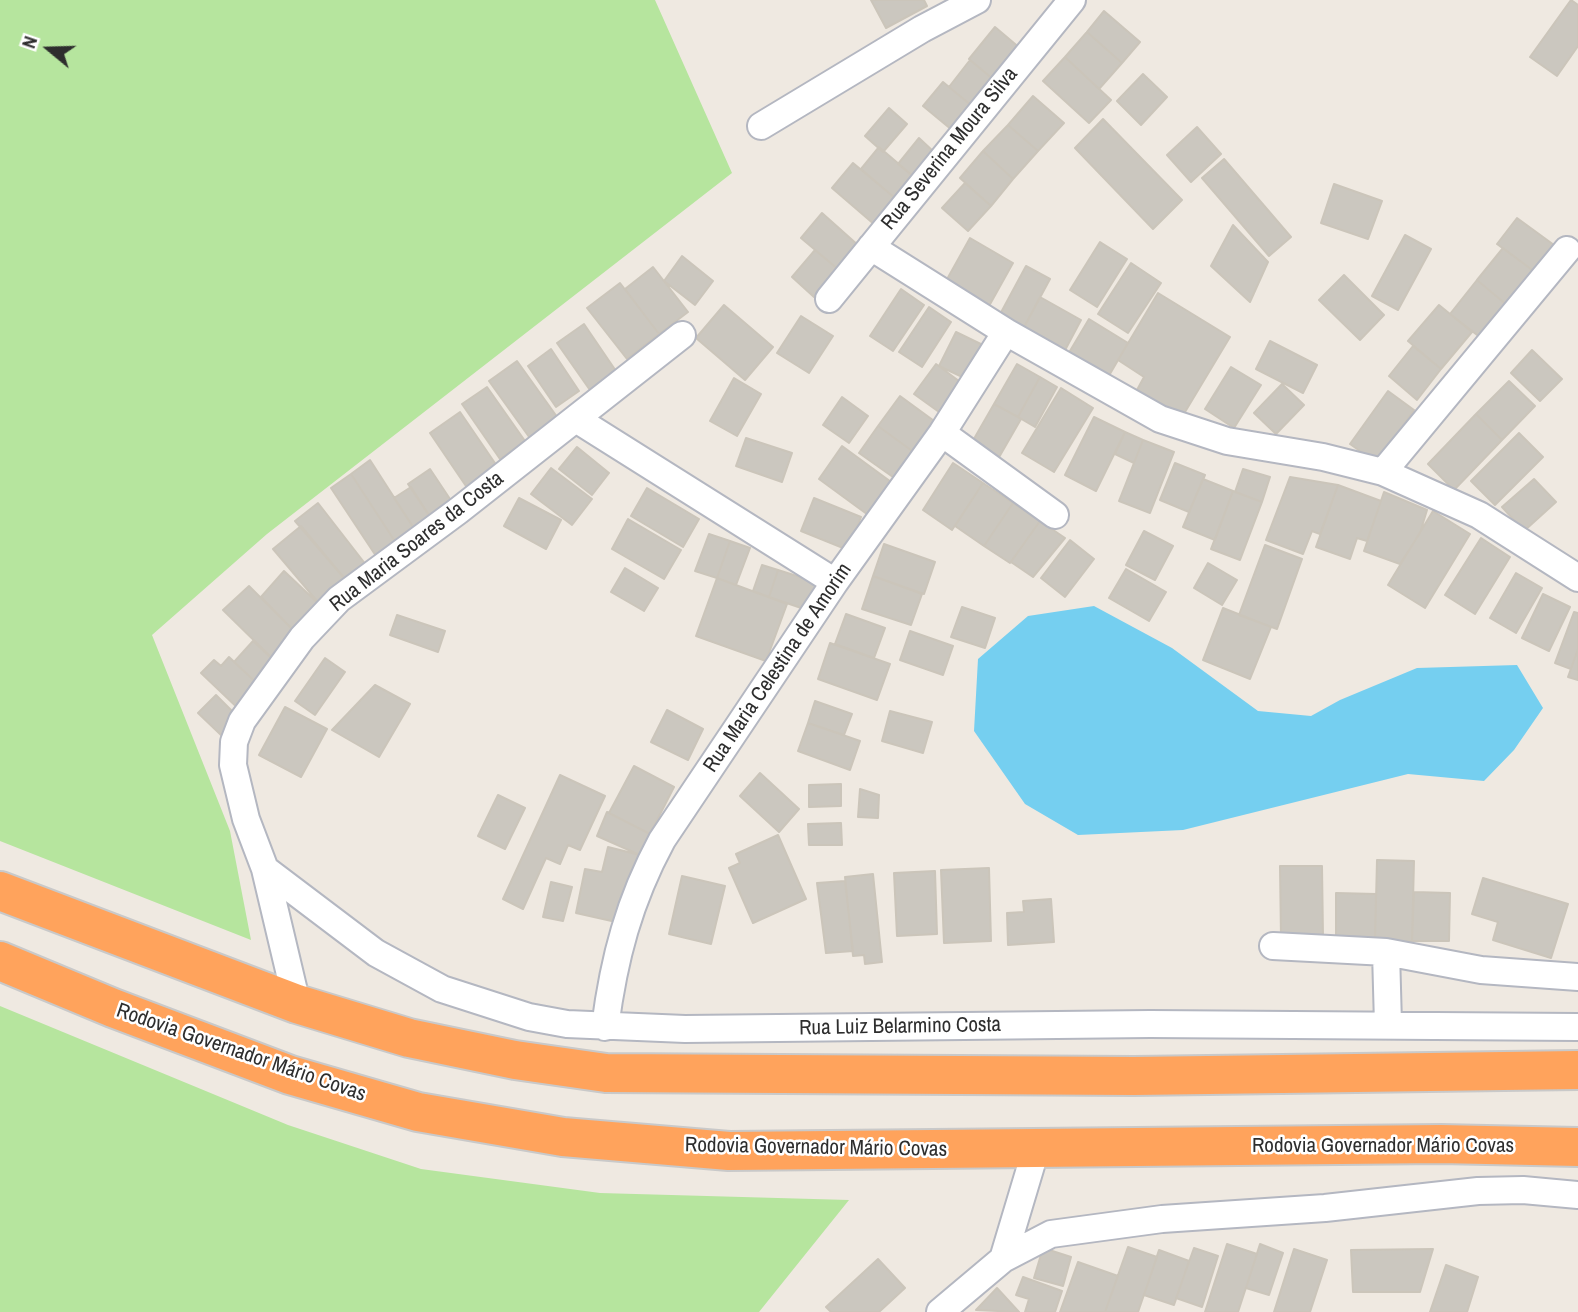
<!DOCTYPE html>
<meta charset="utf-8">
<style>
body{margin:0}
#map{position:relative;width:1578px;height:1312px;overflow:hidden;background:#efe9e1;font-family:"Archivo Narrow",sans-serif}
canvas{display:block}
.north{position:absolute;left:14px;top:14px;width:70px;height:70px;-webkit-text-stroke:5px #fff;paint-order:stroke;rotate:289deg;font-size:19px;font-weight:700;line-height:28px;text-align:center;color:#2e2e2e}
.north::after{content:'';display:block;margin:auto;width:24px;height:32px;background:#2e2e2e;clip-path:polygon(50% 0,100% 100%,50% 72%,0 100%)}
</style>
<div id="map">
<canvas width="1578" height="1312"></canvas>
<div class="north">N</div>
</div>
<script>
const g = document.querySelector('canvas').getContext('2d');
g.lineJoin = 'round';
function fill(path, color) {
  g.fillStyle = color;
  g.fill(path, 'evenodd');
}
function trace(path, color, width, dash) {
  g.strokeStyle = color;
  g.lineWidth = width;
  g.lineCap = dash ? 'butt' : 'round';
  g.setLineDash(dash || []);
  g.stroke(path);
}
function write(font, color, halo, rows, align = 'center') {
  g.font = font + ' "Archivo Narrow",sans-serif';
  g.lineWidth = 5;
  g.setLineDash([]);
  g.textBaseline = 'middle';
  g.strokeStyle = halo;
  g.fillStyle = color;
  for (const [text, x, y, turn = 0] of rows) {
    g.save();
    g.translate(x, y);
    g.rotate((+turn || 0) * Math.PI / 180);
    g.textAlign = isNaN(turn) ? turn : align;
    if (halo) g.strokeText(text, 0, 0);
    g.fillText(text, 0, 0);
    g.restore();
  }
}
fill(new Path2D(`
 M0 0H655L732 173 267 534 152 635 230 831 251 940 0 841Z
 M0 1006 288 1125 421 1169 600 1193 849 1200 759 1312H0Z`), '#b6e59e');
fill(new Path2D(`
 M1094 606 1172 648 1258 711 1311 716 1340 700 1417 668 1517 665 1543 708 1514 750 1484 781 1408 774 1183 830 1078 835 1025 804 974 731 978 659 1028 616Z`), '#75cff0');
const building = new Path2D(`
 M871 0H924L927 6 886 28Z
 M1571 0 1578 5V46L1557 76 1530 57Z
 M1104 11 1140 42 1122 63 1087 32Z
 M995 27 1021 49 994 80 969 59Z
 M1087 32 1122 63 1099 89 1065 57Z
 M1065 57 1111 100 1089 123 1043 81Z
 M970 60 994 80 972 106 949 87Z
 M1143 74 1167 97 1141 125 1117 101Z
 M943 82 972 106 952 130 923 106Z
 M1033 96 1064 123 1038 151 1008 125Z
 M889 108 907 124 883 152 865 136Z
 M1103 119 1182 200 1153 229 1075 148Z
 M1008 125 1038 151 1013 179 983 151Z
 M1197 127 1221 154 1191 182 1167 155Z
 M919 138 934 152 914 177 898 164Z
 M879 147 914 177 896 199 861 169Z
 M983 151 1013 179 991 206 960 178Z
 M1224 159 1291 237 1269 256 1202 178Z
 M853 163 896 199 875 225 832 188Z
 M965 183 991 206 968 231 942 208Z
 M1334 184 1382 201 1368 239 1321 223Z
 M822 213 859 246 839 270 801 238Z
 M1517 218 1554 245 1535 272 1497 244Z
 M1233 225 1268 262 1250 302 1211 266Z
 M1405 235 1431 249 1398 310 1372 296Z
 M970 238 1013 263 984 315 941 290Z
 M1100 242 1127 259 1097 307 1070 290Z
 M1503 248 1535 272 1508 306 1477 280Z
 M815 250 839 270 814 297 792 277Z
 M682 256 713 281 695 305 664 281Z
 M1131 263 1161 283 1128 333 1098 314Z
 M1026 266 1050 279 1022 331 998 318Z
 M653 267 688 312 659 334 625 289Z
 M1344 275 1384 315 1360 340 1319 300Z
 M1477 280 1508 306 1481 338 1450 314Z
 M620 283 659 334 627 359 587 308Z
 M901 289 924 305 893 351 870 336Z
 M1158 293 1230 337 1182 417 1137 390 1144 377 1118 360Z
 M1040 297 1081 320 1063 354 1022 331Z
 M724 305 773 347 745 380 696 338Z
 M1439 305 1472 332 1441 369 1408 341Z
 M929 307 951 322 922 367 899 352Z
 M801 316 833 336 809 373 777 353Z
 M1089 319 1128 343 1107 379 1067 356Z
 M584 324 618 374 592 393 557 343Z
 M956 332 989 348 973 382 939 366Z
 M1270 341 1317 365 1303 393 1256 369Z
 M1413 346 1441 369 1417 400 1389 376Z
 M551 349 579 391 556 407 528 366Z
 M1532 350 1562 379 1540 401 1511 373Z
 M517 361 560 421 532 441 489 381Z
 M936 364 967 387 946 417 914 394Z
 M1017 364 1040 377 1018 417 994 404Z
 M1231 367 1261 385 1234 428 1205 409Z
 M1040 377 1057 387 1035 427 1018 417Z
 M734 378 761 394 737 436 710 421Z
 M1509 381 1535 406 1502 440 1476 414Z
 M1282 384 1304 405 1276 434 1254 413Z
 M487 387 525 441 500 459 462 404Z
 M1061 388 1093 408 1054 472 1022 453Z
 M1388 391 1414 410 1377 463 1350 444Z
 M900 396 941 426 919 456 878 426Z
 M842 397 868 416 849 443 823 425Z
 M994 404 1021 419 998 459 971 444Z
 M460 412 499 469 470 492 430 433Z
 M1476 414 1502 440 1454 490 1428 464Z
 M1094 417 1125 432 1096 491 1065 475Z
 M878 426 919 456 900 482 859 453Z
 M1125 432 1143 440 1134 463 1115 454Z
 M1519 433 1543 457 1495 505 1471 481Z
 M746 438 792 453 782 482 736 466Z
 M1143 440 1174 452 1150 513 1119 501Z
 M842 446 898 487 875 520 819 479Z
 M577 447 609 473 592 495 559 469Z
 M370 460 417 533 398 546 351 474Z
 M953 463 983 483 952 530 923 510Z
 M1175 463 1205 475 1189 512 1160 500Z
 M551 468 592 499 572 525 531 494Z
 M430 469 456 508 434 523 408 484Z
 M1243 469 1270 477 1262 502 1235 492Z
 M351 474 398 546 378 559 331 488Z
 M1290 477 1338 485 1320 534 1312 531 1303 554 1266 540Z
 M1203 479 1233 491 1215 540 1183 527Z
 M1534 479 1556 502 1524 531 1502 507Z
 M983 483 1013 503 984 546 955 526Z
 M1338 485 1381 501 1367 541 1357 538 1350 559 1316 547Z
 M411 487 434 523 417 533 394 498Z
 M647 488 699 519 683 547 631 516Z
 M1233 491 1262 502 1240 560 1211 549Z
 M1384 492 1427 510 1420 533 1400 564 1364 551Z
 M519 498 561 520 546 549 504 526Z
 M814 498 861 517 848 550 801 531Z
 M318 503 370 570 350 585 295 521Z
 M1013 503 1040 521 1010 563 984 546Z
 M1433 511 1470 534 1425 608 1388 585Z
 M628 519 681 550 664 579 612 549Z
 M1040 521 1065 538 1033 577 1011 562Z
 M301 526 350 585 323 608 273 549Z
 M1144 531 1173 546 1155 580 1126 565Z
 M709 534 730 541 717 578 695 571Z
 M1481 538 1510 557 1475 614 1445 595Z
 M1070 540 1094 559 1065 597 1041 578Z
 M730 541 750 548 736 585 717 578Z
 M884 544 935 562 924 594 873 576Z
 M1265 545 1302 559 1277 629 1239 615Z
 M1208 563 1237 580 1222 605 1194 588Z
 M762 565 778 570 769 597 753 591Z
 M625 568 658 588 644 611 611 592Z
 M1126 569 1166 592 1149 621 1109 598Z
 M778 570 819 583 810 611 769 597Z
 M284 571 323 608 299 636 261 597Z
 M1516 573 1542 588 1516 633 1490 618Z
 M873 576 922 594 911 625 862 609Z
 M717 578 787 604 766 661 696 636Z
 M249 586 299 636 275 661 223 610Z
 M1543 594 1570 607 1549 651 1522 638Z
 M962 607 995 618 985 648 951 637Z
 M1223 608 1271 627 1250 679 1203 660Z
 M1574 612 1578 613V649L1571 669 1555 663Z
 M846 614 885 628 874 658 835 644Z
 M397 615 445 631 438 652 390 635Z
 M910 631 953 646 943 675 900 660Z
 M253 641 280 666 261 687 234 662Z
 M830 643 890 664 877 700 818 679Z
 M1578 649V680L1568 677Z
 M229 657 264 690 243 713 201 673 214 660 221 666Z
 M325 658 345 672 315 715 295 701Z
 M375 685 410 704 379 757 332 730Z
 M216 695 238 717 221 735 198 713Z
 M815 701 852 714 844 735 808 723Z
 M285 707 327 729 301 777 259 755Z
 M667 710 703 729 688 760 651 742Z
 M890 711 932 722 923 753 882 741Z
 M808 723 860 741 850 770 798 751Z
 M634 766 674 787 650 834 609 813Z
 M760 773 799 809 779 832 740 796Z
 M560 775 605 796 580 850 568 845 560 864 546 858 523 909 503 899Z
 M841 784V806L809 807V785Z
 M860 789 879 795 878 818 858 817Z
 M498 795 525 808 505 849 478 836Z
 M607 812 650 834 640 855 597 836Z
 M841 823 842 845H809L808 824Z
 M778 835 806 899 753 923 729 868 740 863 736 854Z
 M608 847 640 855 625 924 576 913 585 869 602 872Z
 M1377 860 1414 861 1412 941H1375Z
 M1280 866H1322L1323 937 1281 938Z
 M989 868 991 941 944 943 941 870Z
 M935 871 937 934 897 936 894 873Z
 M873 874 882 962 865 964 864 955 853 956 845 877Z
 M682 876 725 886 711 944 669 934Z
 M1483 878 1568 904 1551 958 1493 940 1498 922 1472 914Z
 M845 881 853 951 826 953 817 883Z
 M551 882 572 887 563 921 543 917Z
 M1414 892 1450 893 1449 941H1412Z
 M1336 893 1376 894 1375 941 1336 940Z
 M1051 899 1054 942 1008 945 1007 913 1024 912 1023 901Z
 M1227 1244 1257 1254 1238 1312H1205Z
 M1260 1244 1283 1253 1269 1295 1246 1288Z
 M1128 1247 1157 1257 1138 1312H1105Z
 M1043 1248 1071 1257 1063 1286 1034 1278Z
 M1194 1248 1218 1256 1202 1307 1176 1298Z
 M1294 1249 1327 1260 1310 1312H1274Z
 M1433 1249 1420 1292H1353L1351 1250Z
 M1159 1250 1189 1261 1174 1305 1144 1295Z
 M878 1259 905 1288 879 1312H831L826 1307Z
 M1078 1262 1118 1276 1105 1312H1060Z
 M1446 1265 1478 1277 1467 1312H1430Z
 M1023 1277 1062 1291 1055 1312H1025L1029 1299 1016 1295Z
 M997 1288 1019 1312 976 1310Z`);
fill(building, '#cbc7bf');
trace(building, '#cbc5ba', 2);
const street = new Path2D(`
 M761 126 922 29 977 0
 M871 247 1006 332 1160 419 1227 441 1323 457 1383 472 1479 515 1578 578
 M829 299 1072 0
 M576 419 835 582
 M942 433 1055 515
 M1383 472 1567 250
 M265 869 376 953 442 989 529 1017 567 1024 685 1029 1150 1024 1578 1027
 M1273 946 1386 952 1481 970 1578 977
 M1386 952 1388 1024
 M297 1004 265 869 246 819 233 765 234 742 242 721 302 638 339 599 458 511 682 335
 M605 1027C614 958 629 901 662 840L835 582 942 433 1006 332
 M1003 1259 1036 1149
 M940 1312 1003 1259 1051 1234 1162 1219 1325 1208 1478 1191 1523 1190 1578 1195`);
const highway = new Path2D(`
 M0 891 297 1004 409 1038 515 1060 606 1073 1134 1076 1578 1070
 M0 961 113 1008 290 1075 418 1112 563 1137 729 1151 1441 1144 1578 1147`);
trace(street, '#b4b7c1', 30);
trace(highway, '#c9c9c9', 42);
trace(street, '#fff', 26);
trace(highway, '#ffa35c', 38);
write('21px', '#2e2e2e', '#fff', [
 ["Rua Severina Moura Silva",950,149,-51],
 ["Rua Maria Soares da Costa",417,542,-38],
 ["Rua Maria Celestina de Amorim",778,668,-56],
 ["Rua Luiz Belarmino Costa",900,1027,-1],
 ["Rodovia Governador Mário Covas",241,1053,19],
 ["Rodovia Governador Mário Covas",1383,1146],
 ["Rodovia Governador Mário Covas",816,1148,1]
]);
</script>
